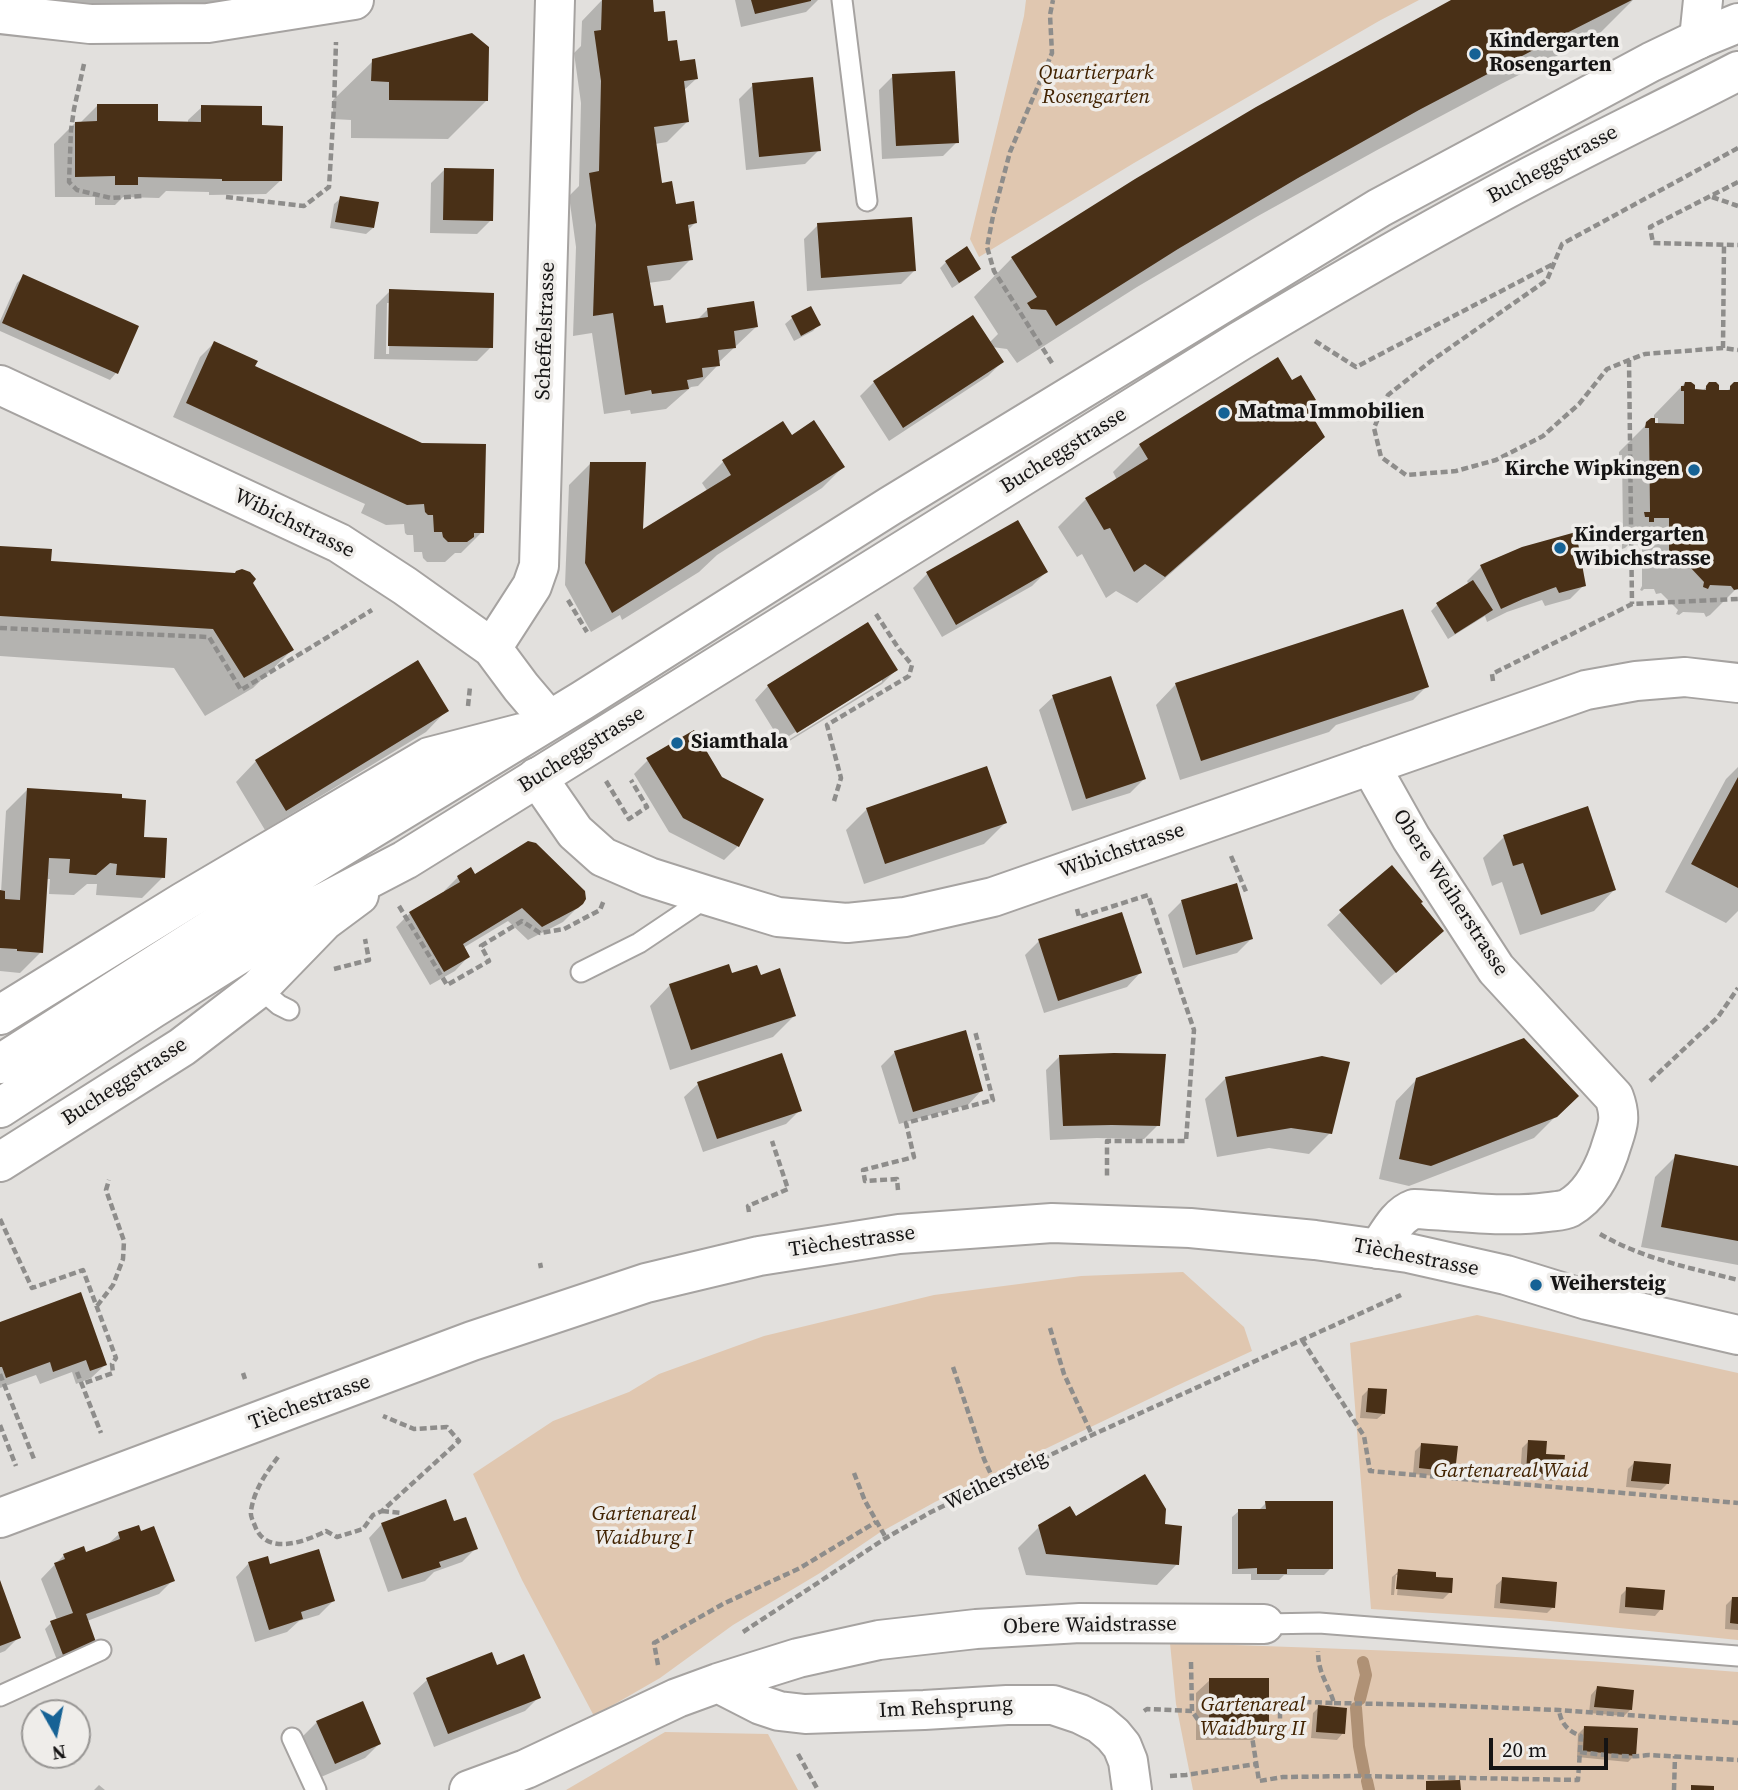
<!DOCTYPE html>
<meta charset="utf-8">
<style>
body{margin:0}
#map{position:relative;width:1738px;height:1790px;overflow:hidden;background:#e2e0dd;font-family:"Source Serif 4",serif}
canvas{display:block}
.north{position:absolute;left:21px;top:1699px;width:70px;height:70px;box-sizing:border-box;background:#efedea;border:2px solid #989694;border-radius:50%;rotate:171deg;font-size:19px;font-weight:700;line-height:28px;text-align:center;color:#151414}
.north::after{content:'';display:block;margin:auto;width:24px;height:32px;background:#166295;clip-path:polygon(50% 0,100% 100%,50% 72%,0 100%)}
.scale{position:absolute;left:1489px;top:1738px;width:119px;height:32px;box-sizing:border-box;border:4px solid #151414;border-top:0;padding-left:9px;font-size:21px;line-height:24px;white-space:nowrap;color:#151414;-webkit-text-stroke:5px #efedea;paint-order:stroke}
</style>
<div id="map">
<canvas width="1738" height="1790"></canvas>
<div class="north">N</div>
<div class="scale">20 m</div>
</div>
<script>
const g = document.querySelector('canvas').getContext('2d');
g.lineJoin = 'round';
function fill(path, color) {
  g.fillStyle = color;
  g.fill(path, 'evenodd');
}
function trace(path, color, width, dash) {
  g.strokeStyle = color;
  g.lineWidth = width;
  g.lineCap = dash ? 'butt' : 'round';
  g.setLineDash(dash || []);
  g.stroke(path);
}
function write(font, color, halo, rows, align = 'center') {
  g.font = font + ' "Source Serif 4",serif';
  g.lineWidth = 7;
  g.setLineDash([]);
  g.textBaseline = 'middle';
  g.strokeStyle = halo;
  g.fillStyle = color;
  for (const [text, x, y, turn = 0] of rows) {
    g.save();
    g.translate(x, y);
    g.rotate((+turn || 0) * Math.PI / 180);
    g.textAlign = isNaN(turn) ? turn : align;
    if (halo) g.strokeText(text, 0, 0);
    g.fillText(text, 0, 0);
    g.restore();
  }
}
fill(new Path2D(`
 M1026 0H1419L1379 21 1134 163 979 257 970 239 1024 16Z
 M1183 1272 1244 1327 1252 1351 1176 1386 935 1502 879 1533 820 1573 733 1625 660 1678 594 1716 522 1580 473 1474 553 1421 629 1392 659 1374 764 1336 934 1295 1081 1276Z
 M1477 1315 1738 1373V1640L1540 1620 1371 1609 1350 1343Z
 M1170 1643C1360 1649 1549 1656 1738 1672V1790H1193L1176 1704Z
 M665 1732 768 1734 798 1790H566Z`), '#e0c7b0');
fill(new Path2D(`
 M0 0H274L196 15Z
 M602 0H651L653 14 667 43 679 63 696 79 683 91 688 121 667 142 655 144 661 185 674 206 695 223 687 231 691 259 670 280 648 283 652 308 664 325 697 320 708 309 756 327 718 363V365L698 386 691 387 666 409 631 414 630 410 604 414 592 333 573 336 576 247 569 196 579 186 581 103 574 53 581 46 582 21Z
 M735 0H818L806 12 741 27Z
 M1455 0H1633L1598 35 1503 83 1379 149 1258 216 1137 287 1017 363 1007 349 992 347 1002 362 988 376 889 441 860 396 874 382 989 343 998 334 974 297 1012 258Z
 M373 61 487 100 448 139 351 138V120L333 119V100Z
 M893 76 957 142 943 156 882 159 879 90Z
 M753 85 819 150 805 164 746 170 739 99Z
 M97 106 156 123H188V120L202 107 260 127 280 181 266 194 209 195V192L166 191 159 198 123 197 115 205H95V197H55L54 144 75 123H80Z
 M445 169 491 220 477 234 430 233 431 183Z
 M341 198 373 228 366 234 330 228 334 204Z
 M818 225 915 270 901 284 807 291 804 239Z
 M946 262 979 269 972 275 952 288 940 268Z
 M24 276 116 373 110 380 0 331V321L17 283Z
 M390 291 491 347 477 361 374 359 376 305ZM387 303H390L389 354H386Z
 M810 308 819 324 813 331 794 341 785 324 792 318Z
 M214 343 253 367 482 532 461 553H455L445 562H427L423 558 422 552H414L413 535H407L405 533 404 524 386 525 361 513 365 504 173 417 200 357Z
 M1291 382 1314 400 1305 409 1322 437 1295 464 1137 603 1116 591 1106 598 1082 554 1077 557 1058 527 1086 499 1117 480 1113 472 1140 445Z
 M1685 383 1693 391H1702L1710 384 1718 391H1727L1735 384H1738V590H1735L1710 615 1706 617 1704 613 1683 612 1679 615 1676 614 1678 610 1661 593 1656 594 1654 589H1644L1642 591 1640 590 1642 586V545L1629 544 1625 548 1622 549V544H1618V541L1623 535 1622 455H1619V452L1647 424 1658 425V418H1654V415Z
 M782 423 791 437 843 467 822 488 717 555 699 572 622 620 620 615 591 632 565 585 569 485 590 464 642 532 708 492 702 483 723 462Z
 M0 548 50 562 251 583 292 650 253 688 205 716 174 668 0 656Z
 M1523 548 1584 585 1570 599 1545 606 1542 600 1507 612 1487 622 1485 616 1448 639 1431 611 1437 605 1469 585 1467 581 1481 567Z
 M1046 572 1032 586 942 637 913 588 927 574Z
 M896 670 882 684 783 745 755 700 768 686ZM882 678V682L790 739 789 736Z
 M1176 684 1427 686 1413 700 1336 725 1329 732 1180 780 1156 705Z
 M1053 697 1144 779 1130 793 1072 811 1039 710Z
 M446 711 426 732 265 830 236 782 256 761Z
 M648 760 738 846 724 860 669 832 634 774Z
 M1738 767V911L1726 923 1665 892 1726 779Z
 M27 790 142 838 163 877 142 898 96 895 97 884H87L74 895 49 894 50 879H46L41 952 20 973 0 971V892H1L6 811Z
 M867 809 1005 823 984 844 864 884 846 830Z
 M1504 837 1614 890 1594 911 1520 935 1502 882 1492 886 1483 858Z
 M474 876 582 903 563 922 528 940 508 921 463 948 468 957 455 971 430 985 396 927 410 913 445 893 444 891 458 877Z
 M1182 901 1251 939 1237 953 1183 968 1168 915Z
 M1341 912 1428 945 1381 985 1327 925Z
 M1039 941 1140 973 1127 987 1044 1013 1025 955Z
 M760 977 794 1016 773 1037 670 1070 650 1006 670 985Z
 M895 1052 981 1091 968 1105 899 1124 881 1066Z
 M1060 1056 1158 1125 1144 1139 1097 1138 1050 1140 1046 1070Z
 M1226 1078 1330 1133 1309 1154 1269 1148 1217 1157 1205 1099Z
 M1417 1079 1576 1096 1534 1138 1409 1186 1379 1179 1396 1101Z
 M698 1084 800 1110 786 1124 703 1152 684 1097Z
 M1676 1156 1738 1167V1265L1641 1247 1655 1177Z
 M0 1324 105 1365 91 1378 76 1384 72 1372 40 1384 36 1375 0 1388Z
 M1368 1390 1384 1413 1377 1419 1360 1418 1362 1396Z
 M1529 1441 1561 1475 1555 1481 1520 1478 1522 1448Z
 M1422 1444 1453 1471 1447 1477 1413 1474 1415 1451Z
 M1634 1463 1667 1484 1661 1490 1626 1487 1628 1469Z
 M1266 1503 1331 1568 1324 1575H1284L1279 1580H1251V1574H1232V1517L1239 1511 1260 1509Z
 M1075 1518 1163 1526 1177 1564 1157 1585 1026 1575 1018 1548 1039 1527Z
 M453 1523 476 1548 462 1562 434 1572 425 1581 388 1592 369 1538 382 1524Z
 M119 1534 173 1580 159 1594 87 1621 94 1641 87 1648 57 1660 45 1629 51 1623 57 1620 41 1579 64 1555 84 1554 107 1545Z
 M249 1563 269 1566 333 1601 319 1615 299 1621 287 1632 255 1642 236 1577Z
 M1399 1571 1434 1578 1450 1592 1443 1599 1397 1595 1399 1575H1396L1394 1595H1391L1392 1577Z
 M1503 1579 1553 1607 1547 1613 1494 1608 1496 1585Z
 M0 1585 19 1637 5 1651 0 1653Z
 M1627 1589 1661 1609 1655 1616 1619 1613 1621 1595Z
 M1732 1599H1738V1630L1725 1629 1726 1605Z
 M491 1655 496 1667 539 1697 525 1711 434 1747 413 1693 427 1680Z
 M1210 1680 1267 1726 1253 1740H1196V1693Z
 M1597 1688 1631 1709 1624 1716 1589 1713 1591 1695Z
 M1319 1707 1343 1733 1337 1740 1311 1738 1313 1713Z
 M317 1722 379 1744 365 1758 321 1777 303 1736Z
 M1585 1727 1635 1755 1628 1762 1577 1757 1578 1734Z
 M42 1755H59L49 1764Z
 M99 1785 105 1790H94Z`), '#0003');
trace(new Path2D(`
 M1360 1699 1366 1675 1363 1662
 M1356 1708 1359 1746 1364 1772
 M1367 1781 1369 1790`), '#af9175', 12);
fill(new Path2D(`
 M602 0H653L654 12 665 11 668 41 677 40 680 61 695 59 698 79 684 81 689 122 654 127 662 183 672 181 676 204 694 201 697 223 688 225 693 260 647 266 654 306 663 305 666 323 708 317 707 308 754 301 758 327 734 331 736 348 718 350 720 366 702 368 703 377 687 380 689 389 652 394 651 390 625 395 613 313 593 316 596 225 589 173 599 171 601 81 594 31 601 30Z
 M751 0H811V1L755 14Z
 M1451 0H1632L1543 45 1419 110 1298 178 1178 249 1056 326 1046 310 1031 309 1027 303 1037 297 1011 257 1135 179 1256 107Z
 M472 33 489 47 488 101 389 100V82L371 81 372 59Z
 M955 71 959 143 896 146 892 74Z
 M813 77 821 151 759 157 752 83Z
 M97 104H158V121L201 122V105L262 106V125L283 126 282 181H222V179L138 177V185H115V176L75 177V122L97 121Z
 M444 168 494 169 493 221 443 220Z
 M340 196 379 202 374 228 335 222Z
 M912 217 916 271 821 278 817 223Z
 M967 246 981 269 959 283 945 261Z
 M23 274 139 326 118 374 2 323Z
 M389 289 494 293 493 348 388 346Z
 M811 306 821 325 801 336 791 316Z
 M973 315 1004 362 903 428 873 381Z
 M214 341 258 361 255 366 422 443 486 444 484 533H474V537L467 542H448L443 537 442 532H434L433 515H428L425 512 424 504 407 505 186 403Z
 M1278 357 1292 380 1301 375 1316 400 1306 406 1325 437 1165 577 1145 564 1134 572 1110 528 1104 530 1085 498 1148 459 1139 444Z
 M1685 382H1691L1695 385V389L1706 390V386L1709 382H1716L1719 385V390H1730V386L1734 382H1738V589L1734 590 1731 586 1710 585 1708 589 1703 587 1704 582 1689 566 1683 568 1681 562H1672L1670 565 1666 562 1669 557V518H1654V522H1649V517H1645L1644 512H1650L1649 428H1645L1646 422 1651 418H1655V423L1684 424V391H1681V386H1684Z
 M814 420 845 467 612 613 585 563 590 462H646L643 529 731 475 722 460 783 421 792 435Z
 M1018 520 1048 572 956 625 926 572Z
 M1576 532 1586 586 1559 593 1556 587 1523 599 1501 609 1480 565 1522 547Z
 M0 546 52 549 51 561 235 573 236 571 242 569 250 572 256 579 253 583 294 650 244 678 213 629 0 616Z
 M1473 580 1493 610 1455 634 1436 603Z
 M1403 609 1429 687 1201 761 1175 683Z
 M868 622 898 670 797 733 767 685Z
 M418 660 449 711 286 811 255 760Z
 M1111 676 1146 779 1086 799 1052 695Z
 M694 730 722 777 764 799 739 847 683 818 646 758Z
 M987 766 1007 823 885 864 866 808Z
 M1738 777V888L1691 864Z
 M27 788 122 794V798L146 800 144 837 167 838 165 878 116 875 117 864 110 863 96 875 69 873 70 859 49 858 43 953 17 951V949L0 948V890L5 891V899L20 900Z
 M1588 806 1616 890 1541 915 1523 863 1513 866 1503 835Z
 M528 841 536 843 585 891 586 899 583 904 578 908 542 927 522 908 463 944 470 957 444 972 409 912 460 882 457 876 471 867 475 874Z
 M1392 865 1423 902 1421 903 1444 931 1396 973 1339 910Z
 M1237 883 1253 939 1196 955 1181 900Z
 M1122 912 1142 973 1058 1001 1038 939Z
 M729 964 732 973 757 965 761 975 780 968 796 1016 691 1050 669 984Z
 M966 1030 983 1091 913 1112 894 1051Z
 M1524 1038 1579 1096 1557 1117 1431 1166 1399 1159 1416 1078Z
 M782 1053 802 1111 717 1139 697 1082Z
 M1114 1053 1166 1054 1160 1126 1112 1125 1063 1126 1059 1055Z
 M1322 1056 1350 1062 1332 1134 1291 1128 1237 1137 1225 1077Z
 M1675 1154 1738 1166V1241L1661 1227Z
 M81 1292 107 1365 90 1371 86 1360 53 1372 50 1362 6 1378 2 1367H0V1322Z
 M1368 1388 1387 1389 1385 1414 1366 1412Z
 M1528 1440 1547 1441 1546 1454 1565 1455 1563 1475 1526 1473Z
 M1421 1443 1458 1446 1455 1472 1419 1468Z
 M1634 1461 1671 1464 1669 1484 1631 1481Z
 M1145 1474 1166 1509 1165 1524 1182 1526 1179 1565 1046 1554 1038 1525 1070 1506 1076 1516Z
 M446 1499 454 1521 466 1517 478 1549 439 1562 441 1567 402 1579 381 1523Z
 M1265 1501H1333V1569H1287V1574H1257V1568L1238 1569V1509H1266Z
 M139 1525 141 1531 154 1526 175 1581 86 1614 96 1642 63 1655 50 1621 73 1613 54 1563 65 1559 63 1554 84 1546 86 1552 120 1539 118 1532Z
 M319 1549 335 1601 301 1612 303 1619 269 1630 248 1562 268 1556 270 1564Z
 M1398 1569 1436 1572V1577L1453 1578 1452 1593 1396 1589Z
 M1502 1577 1557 1582 1555 1608 1500 1603Z
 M0 1580 21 1638 0 1646Z
 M1626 1587 1665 1590 1663 1610 1625 1607Z
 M1732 1597H1738V1624L1730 1623Z
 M492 1652 497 1665 524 1654 541 1698 448 1734 426 1678Z
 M1209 1678H1269V1727H1209Z
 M1597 1686 1634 1690 1632 1710 1594 1707Z
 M363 1701 381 1744 335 1764 316 1721Z
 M1318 1705 1347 1708 1345 1734 1316 1732Z
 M1584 1726 1638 1728 1636 1756 1583 1751Z
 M1460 1780 1461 1790H1426V1781Z
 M1691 1785 1714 1786V1790H1691Z`), '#493017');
const lane = new Path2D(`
 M842 0 867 201
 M581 972 639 943 709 896
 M259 988 279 1005 289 1010
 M1264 1624 1319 1623 1738 1656
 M0 1696 101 1650
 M292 1738 316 1790`);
const street = new Path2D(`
 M0 14 90 24 208 23 354 0
 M1699 39 1703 0
 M0 385 339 543 405 586 492 648 521 687 549 720
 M492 648 532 586 539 566 555 0
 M1370 765 1411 838 1496 969 1614 1097C1623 1121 1616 1129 1609 1153 1601 1175 1590 1196 1569 1208 1563 1211 1555 1211 1548 1212 1504 1218 1459 1211 1414 1209 1397 1215 1388 1235 1378 1249
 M537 777 575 832 603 857 649 877 709 896 778 917 847 923 905 917 993 897 1586 690 1636 681 1685 677 1738 683
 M718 1683 761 1705 779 1711 805 1714 924 1710 1007 1705H1053L1080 1714 1100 1724 1113 1735 1122 1746 1128 1761 1132 1790
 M469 1790 526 1769 677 1698 718 1683 798 1658 879 1640 976 1629 1080 1623 1264 1624`);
const secondary = new Path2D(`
 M0 1015 183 902 429 757 522 733
 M0 1162 182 1047 259 988 324 921 359 895
 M0 1518 472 1341 646 1283 759 1256 899 1234 1052 1223 1190 1228 1315 1240 1408 1253 1506 1275 1587 1300 1738 1335`);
const primary = new Path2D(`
 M0 1064 294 876 583 700 890 506 1379 208 1651 62 1699 39 1738 23
 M0 1108 152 1009 315 907 405 860 1240 341C1322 292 1404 244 1488 199 1570 154 1655 114 1738 71`);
trace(lane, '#a6a3a1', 23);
trace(street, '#a6a3a1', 42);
trace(secondary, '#a6a3a1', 42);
trace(primary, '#a6a3a1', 42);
trace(new Path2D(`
 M84 64 74 109 71 130 69 182 77 190 111 198 143 196
 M1738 148 1562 244 1547 280 1431 361 1388 395 1374 428 1381 457 1406 475 1456 471 1496 460 1543 436 1579 404 1607 369 1629 360 1645 354 1723 348 1738 350
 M1738 182 1650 227 1653 243 1738 245
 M226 197 304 206 329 187 334 106 336 42
 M1712 197 1738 206
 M1315 341 1356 367 1553 264
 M1723 348 1724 246
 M1629 360 1632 604
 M1052 363 994 271 987 247 993 216 1010 152 1052 53 1050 15 1053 0
 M568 600 587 632
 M0 628 209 637 241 690 372 610
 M1493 681 1492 674 1632 604 1738 599
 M468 706 470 687
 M606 781 629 819 647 807 631 780
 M834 801 841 778 827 725 909 676 912 665 899 649 876 614
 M1231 856 1247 894
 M399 906 447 985 489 961 481 946 522 921 540 933 564 929 600 910 604 900
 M1077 909 1079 917 1148 895 1194 1030 1186 1141H1107V1178
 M334 969 369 960 365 939
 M1650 1081 1718 1017 1738 988
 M898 1190 897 1179 865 1181 863 1170 914 1157 906 1123 993 1100 975 1031
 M749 1212 748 1206 788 1189 772 1141
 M0 1219 32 1288 83 1270 116 1358 112 1364 113 1373 82 1384
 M1600 1234C1643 1259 1691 1268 1738 1280
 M540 1263 541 1268
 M97 1306 113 1285 123 1259 124 1241 106 1190 109 1180
 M1050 1328 1064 1374 1092 1435
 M1302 1340 1364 1436 1370 1471 1738 1503
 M953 1367 984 1459 994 1481
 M77 1372 101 1433
 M243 1373 245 1379
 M0 1374 34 1459
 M0 1425 16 1466
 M278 1457C266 1473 254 1490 251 1511 250 1516 253 1521 255 1526 266 1556 305 1542 326 1531L337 1537 363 1529 373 1515 382 1511 459 1441 447 1427 414 1429 383 1416
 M854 1473 865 1501 886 1538
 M382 1511 402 1513
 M743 1632 886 1538 931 1512 1092 1435 1401 1295
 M1191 1662 1192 1711 1205 1730 1280 1729V1701L1334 1703C1328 1683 1318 1674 1318 1651
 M658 1665 654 1643 723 1604 800 1568 876 1522
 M1334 1703 1431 1705 1559 1710 1738 1723
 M1144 1711 1147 1709 1192 1711
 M1251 1730 1259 1781 1283 1777 1357 1776 1578 1780 1581 1736C1568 1731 1561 1724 1559 1710
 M1580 1752C1603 1755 1626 1758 1649 1755L1738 1760
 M798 1754 818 1790
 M1170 1776 1186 1775 1256 1764
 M1674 1790 1675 1756`), '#8e8d8b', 4.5, [7, 3.5]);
trace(lane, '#fff', 19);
trace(street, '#fff', 38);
trace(secondary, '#fff', 38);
trace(primary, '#fff', 38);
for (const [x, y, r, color] of [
 [1475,54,7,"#166295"],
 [1224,413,7,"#166295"],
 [1694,470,7,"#166295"],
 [1560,548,7,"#166295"],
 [677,743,7,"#166295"],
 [1536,1285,7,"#166295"]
]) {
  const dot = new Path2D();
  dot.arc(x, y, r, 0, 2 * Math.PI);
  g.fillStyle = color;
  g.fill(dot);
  trace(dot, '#efedea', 2.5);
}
write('bold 21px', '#151414', '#efedea', [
 ["Kindergarten",1489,42],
 ["Rosengarten",1489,66],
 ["Matma Immobilien",1238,413],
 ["Kirche Wipkingen",1680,470,"right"],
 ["Kindergarten",1574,536],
 ["Wibichstrasse",1574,560],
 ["Siamthala",691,743],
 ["Weihersteig",1550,1285]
], 'left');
write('italic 21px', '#412200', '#efedea', [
 ["Quartierpark",1096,74],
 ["Rosengarten",1096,98],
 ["Gartenareal Waid",1511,1472],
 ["Gartenareal",644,1515],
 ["Waidburg I",644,1539],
 ["Gartenareal",1253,1706],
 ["Waidburg II",1253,1730]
]);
write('21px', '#151414', '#efedea', [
 ["Bucheggstrasse",1553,165,-28],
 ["Scheffelstrasse",546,331,-88],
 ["Bucheggstrasse",1064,451,-32],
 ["Wibichstrasse",294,524,26],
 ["Bucheggstrasse",582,750,-32],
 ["Wibichstrasse",1122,851,-19],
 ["Obere Weiherstrasse",1450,893,57],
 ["Bucheggstrasse",125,1082,-33],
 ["Tièchestrasse",852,1242,-8],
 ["Tièchestrasse",1416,1258,11],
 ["Tièchestrasse",310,1403,-20],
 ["Weihersteig",996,1481,-26],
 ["Obere Waidstrasse",1090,1626,-1],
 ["Im Rehsprung",946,1708,-3]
]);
</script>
